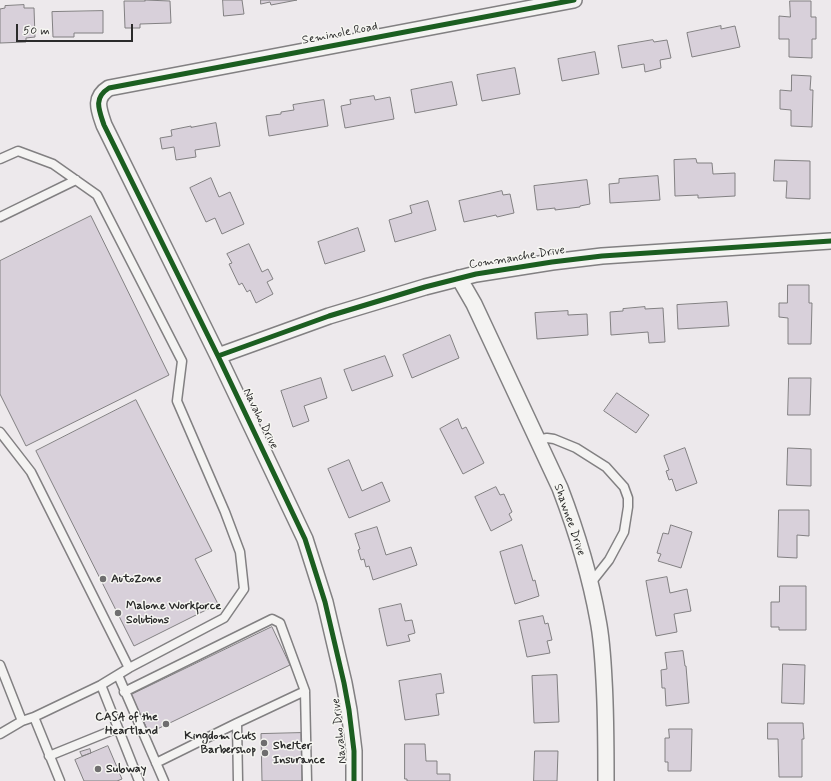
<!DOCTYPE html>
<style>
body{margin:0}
#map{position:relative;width:831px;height:781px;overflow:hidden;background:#ede9ec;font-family:Mynerve,sans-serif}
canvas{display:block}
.scale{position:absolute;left:16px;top:24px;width:117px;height:18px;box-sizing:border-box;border:2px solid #2b2b2b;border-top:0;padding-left:5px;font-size:12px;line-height:14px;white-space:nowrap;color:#2b2b2b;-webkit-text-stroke:3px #f6f6f2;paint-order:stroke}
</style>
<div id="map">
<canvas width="831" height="781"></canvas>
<div class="scale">50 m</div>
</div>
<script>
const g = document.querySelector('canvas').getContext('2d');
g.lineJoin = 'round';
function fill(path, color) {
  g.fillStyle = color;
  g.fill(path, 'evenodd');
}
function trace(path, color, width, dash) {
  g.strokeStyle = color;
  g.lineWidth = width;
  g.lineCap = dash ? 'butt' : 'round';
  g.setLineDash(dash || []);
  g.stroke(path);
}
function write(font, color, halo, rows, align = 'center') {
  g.font = font + ' Mynerve,sans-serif';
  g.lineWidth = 3;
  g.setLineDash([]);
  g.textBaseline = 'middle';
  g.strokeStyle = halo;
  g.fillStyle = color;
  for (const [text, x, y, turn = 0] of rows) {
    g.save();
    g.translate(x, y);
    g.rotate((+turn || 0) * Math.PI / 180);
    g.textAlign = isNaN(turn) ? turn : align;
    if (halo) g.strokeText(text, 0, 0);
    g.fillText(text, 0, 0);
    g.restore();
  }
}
const building = new Path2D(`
 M145 0 170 1 171 23 140 24V28H125L124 1H145Z
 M223 0H242L244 14 224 16Z
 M261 0H297L271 5 270 2 261 4Z
 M790 1H811V17H816V39H812V58L789 57V39H779V16L790 17Z
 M24 5V8H34L35 37 26 38V42L0 43V9L5 8V6Z
 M103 11V33H74V37H53L52 12Z
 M721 26V29L735 26 740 47 692 57 687 33Z
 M653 40 654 42 667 40 671 58 660 60 661 68 645 72 644 64 622 68 618 46Z
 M595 52 599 74 562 81 558 59Z
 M515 68 520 94 482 101 477 75Z
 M792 75 811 76 810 90H813L812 127 791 126V110L780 109V90L791 91Z
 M452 82 457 105 415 113 411 90Z
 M374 96 375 100 390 97 394 119 345 128 341 106 351 104 350 100Z
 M324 100 328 126 269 136 266 116 281 114V112L294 110 293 105Z
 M216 123 220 146 195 150 196 157 176 160 174 147 162 149 160 138 172 136 171 130 191 126V127Z
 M696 159 697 163H712L713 174 735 173V196L698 198V195L675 196 674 160Z
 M775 160 810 161V199L786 198 787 181H774Z
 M658 176 660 200 610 203 609 184 619 183V179Z
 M211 178 219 197 230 192 244 224 222 234 215 218 206 222 190 188Z
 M587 180 590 204 580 206V207L555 210V208L537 210 534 186Z
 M502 191 503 195 510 194 514 213 497 217 496 215 464 222 459 201Z
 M428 201 436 230 395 242 389 220 412 213 410 206Z
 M91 216 169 375 26 446 0 394V261Z
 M358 228 365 251 325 264 318 242Z
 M249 244 262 272 268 269 273 279 267 282 273 294 256 303 250 290 247 292 242 283 239 285 229 264 232 263 227 254Z
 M788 285H809V303H812L811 344H788V318L779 317V303H787Z
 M727 302 729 326 678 329 677 305Z
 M645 307V309L663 308 665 342 649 343 648 332 611 335 610 312 623 311V309Z
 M568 311V315L587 314 588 335 537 339 535 313Z
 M450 335 459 358 412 378 403 355Z
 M385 356 393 376 352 391 344 370Z
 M321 378 327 398 304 406 309 421 293 427 281 391Z
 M789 378H811L810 415H788Z
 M617 393 649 415 636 433 604 411Z
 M136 400 212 551 195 559 218 604 134 646 36 451Z
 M458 419 462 429 466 427 484 463 463 474 440 429Z
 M685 448 697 483 676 491 672 479 669 480 666 471 669 470 664 456Z
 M788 448 811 449V486L787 485Z
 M349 460 362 491 382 482 390 501 349 518 328 469Z
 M496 487 500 495 504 494 512 512 509 514 512 520 491 531 475 497Z
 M779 510H809V536L797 535V558L778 557Z
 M671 525 692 532 681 568 658 561 661 554 657 553 663 533 668 534Z
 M377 527 386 555 411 547 417 565 373 580 369 566 366 567 364 559 361 560 358 550 360 549 355 534Z
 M522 545 533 581 535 580 539 596 515 604 500 552Z
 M667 577 670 593 687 589 691 611 674 614 677 632 656 636 646 581Z
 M780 586H806V630H779V627H771V602H779Z
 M401 604 405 621 412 620 415 633 408 635 410 641 387 646 379 609Z
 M543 616 545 624 548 623 552 640 547 641 550 653 527 657 519 621Z
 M272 627 290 665 149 733 131 695Z
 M683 651 685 666H686L689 703 666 706 665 688H662L661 670 667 669 665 653Z
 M783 664 805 665 804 704 782 703Z
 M441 674 444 693 436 694 439 715 405 720 399 681Z
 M557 675 559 722 534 723 532 676Z
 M768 723H803L804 739H802V777H779L778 739H768Z
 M669 729H692L691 771H668V762H665V738H669Z
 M301 733 302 781H262L261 734Z
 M405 744H425L426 761H437V774H450V781H407V779H405Z
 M108 746 122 779 117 781H84L75 760Z
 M90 749 91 753 82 756 80 752Z
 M535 751H558L557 781H534Z`);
fill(building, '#d8d0da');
trace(building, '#828082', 1);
const service = new Path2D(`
 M0 159 18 151 53 164 97 195 182 361 177 401 225 512 240 552 244 589 224 618 129 668 101 685 34 717 22 721 0 734
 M0 217 76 180
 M0 432 31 472 129 668
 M537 440 547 438 554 439 576 448 606 467 624 487 628 498V507L624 532 609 560 590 584
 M0 665 22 721
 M118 675 164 781
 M101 685 139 781
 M124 692 272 619 280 623 305 691 307 781
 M34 717 60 781
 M49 756 118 728
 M156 763 237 723
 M238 781 237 723 305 691`);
const minor = new Path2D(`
 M459 278 474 304 560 488C576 530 590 575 598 620 602 640 603 660 604 680 606 714 606 747 606 781
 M218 356 329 316 425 287 476 274 552 262 602 256 831 241
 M354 781V751L349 710 344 683 325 602 305 539 218 356 104 125C99 110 93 98 109 88L574 0`);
trace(service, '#828082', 11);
trace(minor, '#828082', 18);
trace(service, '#f4f3f2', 8);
trace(minor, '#f4f3f2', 15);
trace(new Path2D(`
 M218 356 329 316 425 287 476 274 552 262 602 256 831 241
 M354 781V751L349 710 344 683 325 602 305 539 218 356 104 125C99 110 93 98 109 88L574 0`), '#1b5e20', 5);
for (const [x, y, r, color] of [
 [103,579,4,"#6f6e6f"],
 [118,613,4,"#6f6e6f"],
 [166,724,4,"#6f6e6f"],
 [264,743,4,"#6f6e6f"],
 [265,753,4,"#6f6e6f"],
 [98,769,4,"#6f6e6f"]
]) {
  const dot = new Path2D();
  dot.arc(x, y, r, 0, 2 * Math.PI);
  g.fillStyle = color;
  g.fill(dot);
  trace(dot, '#f6f6f2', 1.5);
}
write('12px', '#2b2b2b', '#f6f6f2', [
 ["Seminole Road",340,34,-11],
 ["Commanche Drive",517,258,-9],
 ["Navaho Drive",260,419,64],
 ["Shawnee Drive",569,520,71],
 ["Navaho Drive",340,731,-96]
]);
write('bold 12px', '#2b2b2b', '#f6f6f2', [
 ["AutoZone",111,579],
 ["Malone Workforce",126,606],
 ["Solutions",126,620],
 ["CASA of the",158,717,"right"],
 ["Heartland",158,731,"right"],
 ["Kingdom Cuts",256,736,"right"],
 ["Barbershop",256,750,"right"],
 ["Shelter",273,746],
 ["Insurance",273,760],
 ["Subway",106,769]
], 'left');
</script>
